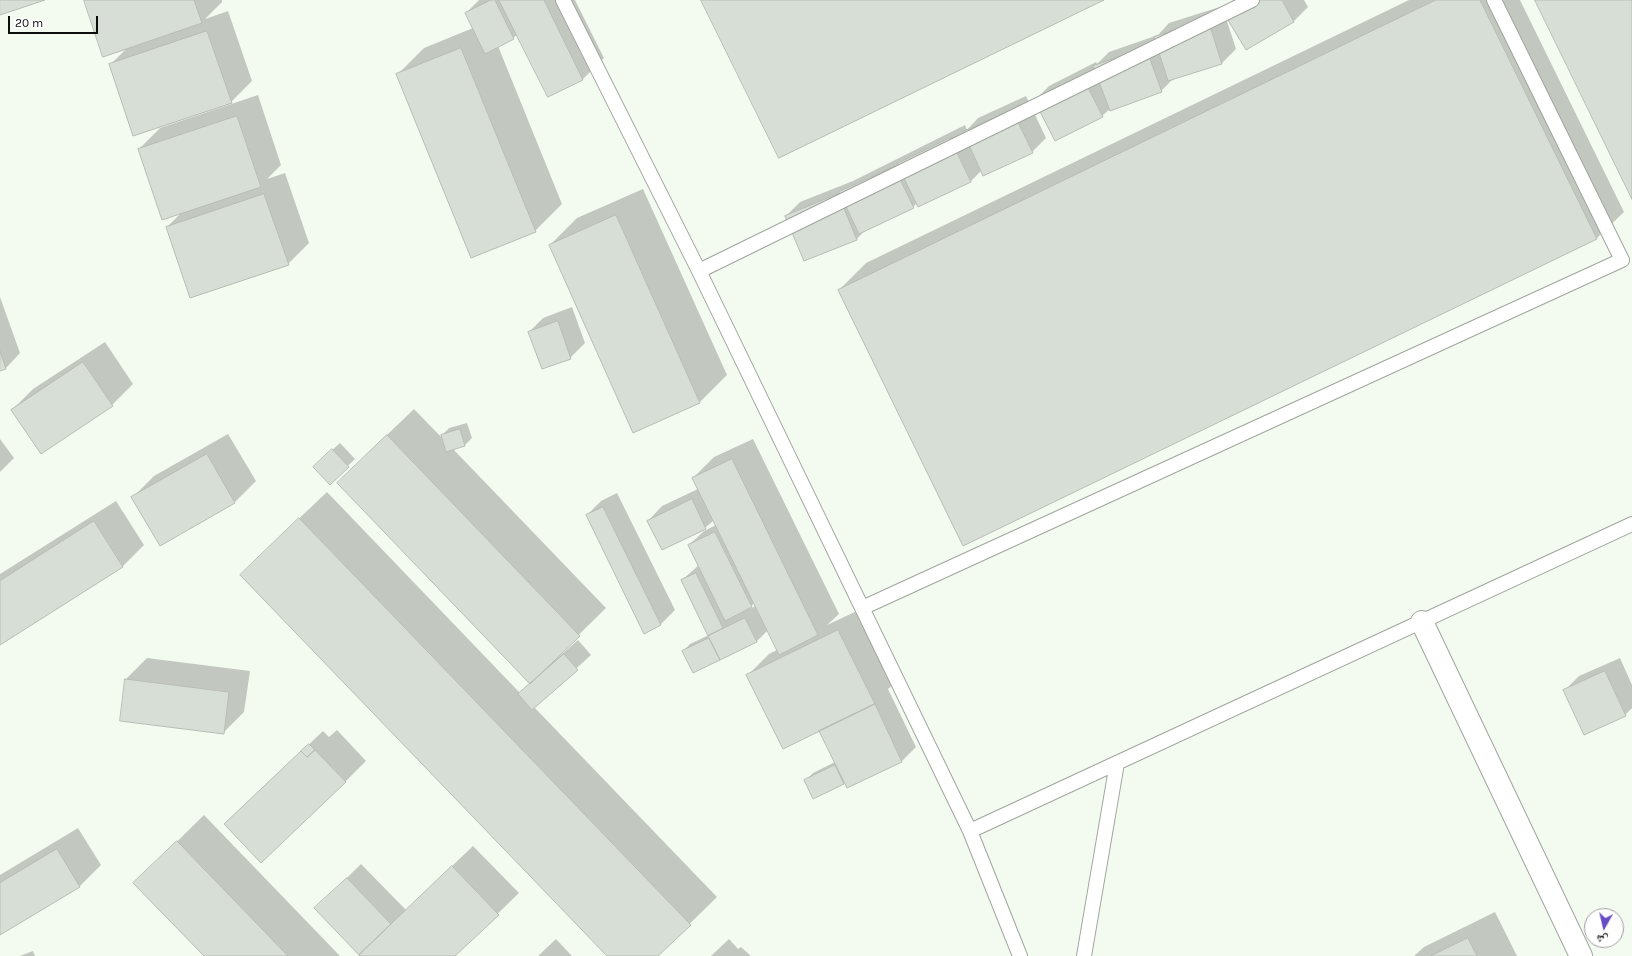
<!DOCTYPE html>
<meta charset="utf-8">
<style>
body{margin:0}
#map{position:relative;width:1632px;height:956px;overflow:hidden;background:#f3fbf1;font-family:Karla,"Noto Naskh Arabic",sans-serif}
canvas{display:block}
.north{position:absolute;left:1584px;top:908px;width:40px;height:40px;box-sizing:border-box;background:#fff;border:1px solid #9e9f9d;border-radius:50%;rotate:188deg;font-size:11px;font-weight:700;line-height:16px;text-align:center;color:#0c0e0b}
.north::after{content:'';display:block;margin:auto;width:14px;height:18px;background:#654bc4;clip-path:polygon(50% 0,100% 100%,50% 72%,0 100%)}
.scale{position:absolute;left:8px;top:16px;width:90px;height:18px;box-sizing:border-box;border:2px solid #0c0e0b;border-top:0;padding-left:5px;font-size:12px;line-height:14px;white-space:nowrap;color:#0c0e0b;-webkit-text-stroke:3px #fff;paint-order:stroke}
</style>
<div id="map">
<canvas width="1632" height="956"></canvas>
<div class="north">ش</div>
<div class="scale">20 m</div>
</div>
<script>
const g = document.querySelector('canvas').getContext('2d');
g.lineJoin = 'round';
function fill(path, color) {
  g.fillStyle = color;
  g.fill(path, 'evenodd');
}
function trace(path, color, width, dash) {
  g.strokeStyle = color;
  g.lineWidth = width;
  g.lineCap = dash ? 'butt' : 'round';
  g.setLineDash(dash || []);
  g.stroke(path);
}
fill(new Path2D(`
 M85 0H222V2L205 19 228 11 252 81 231 102 110 65 127 48Z
 M479 0H575L604 58 583 79 548 96 518 34 513 38 498 46 562 204 535 231 397 75 424 48 473 28 466 13Z
 M1233 0H1304L1308 7 1294 21 1246 49 1225 15 1236 49 1222 63 1174 78 1161 91 1110 109 1102 116 1035 100 1049 86 1096 62 1097 64 1109 52 1158 35 1169 23 1223 6 1224 10Z
 M1409 0H1520L1624 212 1597 238 839 290 866 263Z
 M258 95 281 165 267 179 285 173 309 243 288 264 167 227 181 213 139 149 160 128Z
 M1026 96 1046 138 1032 152 982 170 971 181 918 206 917 203 913 207 865 230 857 239 804 260 786 216 800 202 853 181 965 125 967 130 978 118Z
 M643 189 727 375 700 402 550 245 577 218Z
 M0 297 20 353 6 368 0 369Z
 M572 307 585 343 570 358 529 332 543 318Z
 M105 342 133 384 112 405 12 410 33 389Z
 M414 409 444 440 442 435 449 428 467 423 472 438 465 445 453 449 606 608 552 661 553 662 578 640 591 655 534 707 717 897 657 956H608L268 548 327 492 520 693 530 683 365 456Z
 M228 434 256 481 235 502 160 545 133 497 154 476Z
 M0 439 14 458 0 472Z
 M753 439 839 614 827 625 859 610 895 683 888 689 916 747 902 761 848 787 845 782 843 783 806 780 813 773 835 762 821 732 748 675 769 654 777 650 768 630 756 642 683 651 690 644 709 635 682 580 699 565 689 545 704 531 716 525 714 520 705 528 648 521 662 506 698 489 693 478 714 457ZM754 603 756 606 749 609Z
 M340 443 355 459 330 483 321 460Z
 M617 493 675 610 660 625 587 515 601 501Z
 M116 501 144 545 123 566 0 643V574Z
 M147 658 250 671 244 712 223 733 126 679Z
 M1620 658 1632 685V708L1625 715 1565 690 1579 676Z
 M337 730 366 761 345 782 301 752 323 731 329 737Z
 M204 815 340 956H205L135 883Z
 M78 828 101 865 80 886 0 934V875Z
 M473 846 519 893 454 956H362L316 908 361 864 406 910Z
 M1495 912 1517 956H1414L1424 947Z
 M556 939 572 956H538Z
 M729 939 738 949 741 947 751 956H711Z
 M33 951 35 956H20Z`), '#0003');
const building = new Path2D(`
 M0 0H45L0 15Z
 M84 0H194L202 23 103 57Z
 M491 0H495L514 39 485 54 465 13Z
 M499 0H544L583 80 548 97Z
 M701 0H1104L779 158Z
 M1239 0H1282L1294 22 1246 50 1222 10Z
 M1436 0H1480L1597 239 963 546 838 290Z
 M1535 0H1632V199Z
 M1208 20 1222 64 1168 81 1154 37Z
 M207 31 232 103 133 136 109 64Z
 M461 48 536 232 471 258 396 74Z
 M1146 48 1162 92 1110 111 1093 66Z
 M1082 76 1103 117 1055 141 1034 100Z
 M1012 110 1033 153 983 176 963 132Z
 M237 116 261 187 162 220 138 149Z
 M950 138 971 182 918 207 897 164Z
 M894 167 914 208 859 234 839 192Z
 M264 194 289 265 190 298 166 227Z
 M838 194 857 240 804 261 785 216Z
 M616 215 700 403 633 433 549 245Z
 M558 321 571 359 542 369 528 332Z
 M0 351 6 369 0 371Z
 M83 362 113 406 41 454 11 410Z
 M460 429 465 446 446 452 441 435Z
 M387 435 580 636 530 684 337 483Z
 M332 449 349 467 330 485 313 467Z
 M207 454 235 503 160 546 131 497Z
 M732 459 818 635 779 655 692 478Z
 M692 499 706 529 662 550 647 521Z
 M603 507 661 625 644 634 586 515Z
 M299 518 691 925 658 956H607L240 575Z
 M94 521 123 567 0 645V581Z
 M715 532 752 607 725 621 688 545Z
 M696 573 723 628 708 636 681 580Z
 M745 618 757 642 720 660 708 636Z
 M838 630 875 704 783 749 746 675Z
 M709 638 720 660 693 673 682 651Z
 M564 654 578 670 532 710 518 694Z
 M1605 671 1626 716 1584 735 1563 690Z
 M125 679 229 692 224 734 120 721Z
 M875 704 902 762 847 788 819 731Z
 M309 744 315 750 307 757 301 751Z
 M315 750 346 782 261 863 224 824 301 751 307 757Z
 M835 765 844 784 813 799 804 780Z
 M177 841 288 956H204L133 883Z
 M57 849 80 887 0 935V883Z
 M452 866 499 915 455 956H360L359 955Z
 M347 878 391 924 359 955 314 908Z
 M1468 938 1477 956H1431Z`);
fill(building, '#d7ded5');
trace(building, '#b7bdb4', 1);
const service = new Path2D(`
 M563 0 699 271 970 831 1020 956
 M699 271 1252 0
 M862 608 1622 260 1494 0
 M970 831 1632 524
 M1084 956 1117 763`);
const minor = new Path2D(`
 M1422 622 1581 956`);
trace(service, '#9fa59d', 16);
trace(minor, '#9fa59d', 24);
trace(service, '#fff', 14);
trace(minor, '#fff', 22);
</script>
